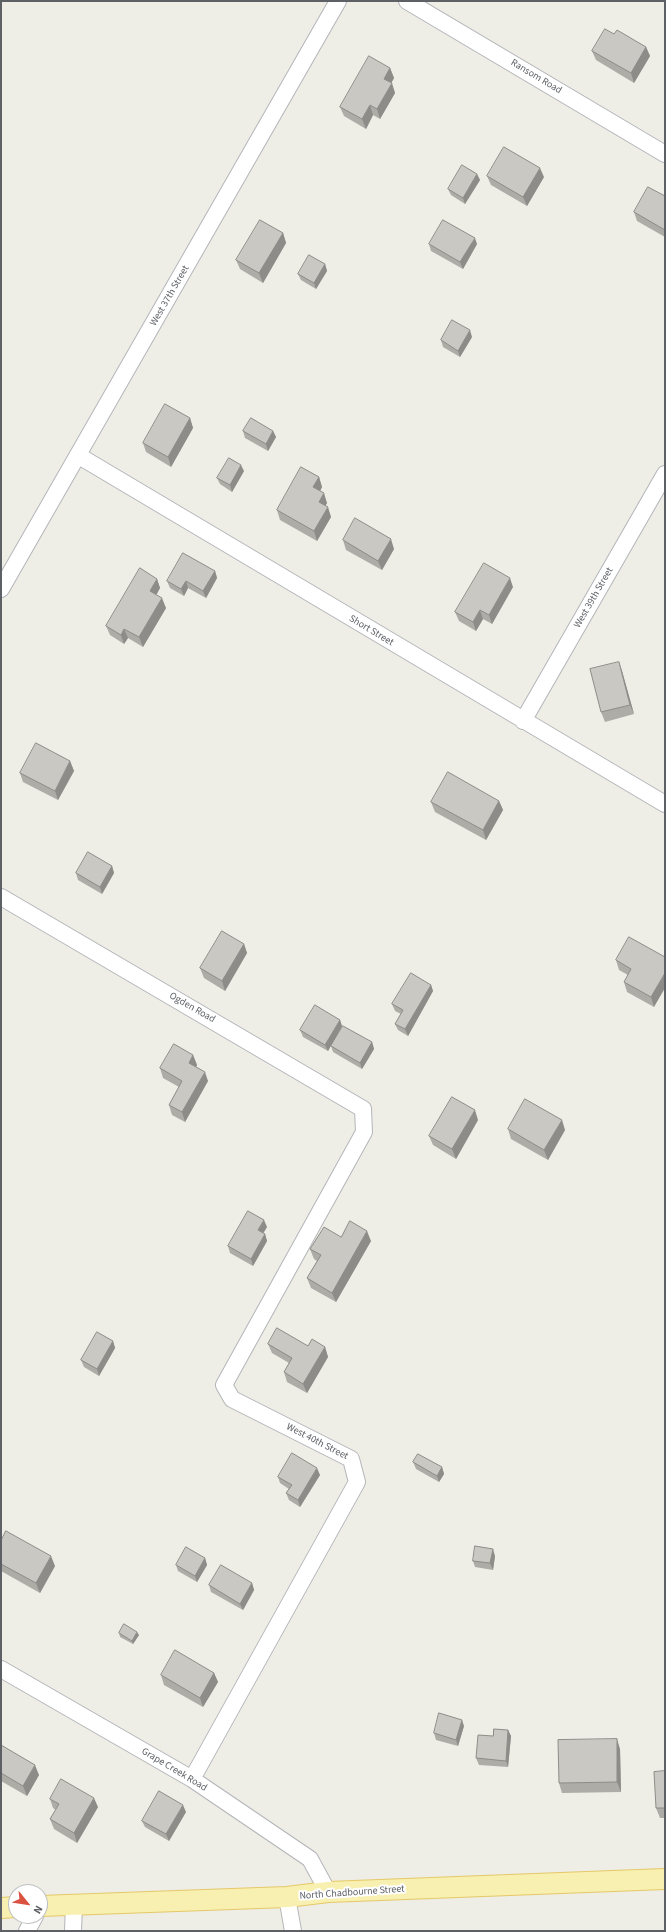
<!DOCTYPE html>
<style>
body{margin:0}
#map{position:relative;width:666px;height:1932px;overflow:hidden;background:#eeede6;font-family:"Source Sans 3",sans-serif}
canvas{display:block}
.frame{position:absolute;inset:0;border:2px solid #5d6065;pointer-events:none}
.north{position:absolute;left:8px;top:1884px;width:40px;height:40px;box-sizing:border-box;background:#fff;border:1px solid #bebfc1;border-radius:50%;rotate:120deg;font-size:11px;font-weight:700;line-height:16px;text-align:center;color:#5d6065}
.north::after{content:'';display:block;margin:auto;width:14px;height:18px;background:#da5340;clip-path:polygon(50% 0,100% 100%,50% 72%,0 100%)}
</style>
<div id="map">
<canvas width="666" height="1932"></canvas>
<div class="frame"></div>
<div class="north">N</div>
</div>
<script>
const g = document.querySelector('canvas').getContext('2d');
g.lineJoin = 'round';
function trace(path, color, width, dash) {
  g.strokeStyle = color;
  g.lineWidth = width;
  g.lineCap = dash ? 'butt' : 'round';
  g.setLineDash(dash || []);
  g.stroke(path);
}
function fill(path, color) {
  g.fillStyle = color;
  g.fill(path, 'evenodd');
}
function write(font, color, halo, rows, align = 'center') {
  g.font = font + ' "Source Sans 3",sans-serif';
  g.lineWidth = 4;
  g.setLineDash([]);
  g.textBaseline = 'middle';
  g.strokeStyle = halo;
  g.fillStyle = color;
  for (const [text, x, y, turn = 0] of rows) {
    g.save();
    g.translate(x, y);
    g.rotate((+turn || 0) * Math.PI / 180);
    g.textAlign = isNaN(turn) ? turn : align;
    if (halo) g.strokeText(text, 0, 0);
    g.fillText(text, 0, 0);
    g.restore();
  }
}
const minor = new Path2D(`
 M407 1 665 154
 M79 456 665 804
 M1 589 338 1
 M523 721 665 474
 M1 897 363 1109 364 1132 224 1385 232 1399 351 1459 357 1482 192 1779
 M1 1669 192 1779 310 1859 328 1892
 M287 1897 293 1931
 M27 1931 35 1916
 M73 1931 74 1905`);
const major = new Path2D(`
 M40 1906 287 1897 328 1892 665 1879
 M1 1908 16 1907`);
trace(minor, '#b3b5b9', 18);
trace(major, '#e5c868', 22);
trace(minor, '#fff', 16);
trace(major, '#f8f0b1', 20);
fill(new Path2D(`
 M614 34 646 47 650 56 634 83 596 60 592 51Z
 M390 68 394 78 391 83 395 93 380 119 373 115 366 129 344 116 340 107Z
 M477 174 480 180 465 204 451 195 448 189Z
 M487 176 544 177 527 206 491 185Z
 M665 196V237L637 221 634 212Z
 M283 233 286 243 263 283 240 269 236 260Z
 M429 244H477L463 269 431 251Z
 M325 264 327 271 316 289 301 280 298 274Z
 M472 337 460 357 443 347 441 340Z
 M190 418 193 428 171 467 146 452 143 443Z
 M243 431H273L276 437 268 451 245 438Z
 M244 471 232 492 220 484 217 478Z
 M319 477 322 487 320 491 327 503 325 506 331 517 317 541 280 520 277 510Z
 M343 540 394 549 382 570 346 550Z
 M215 571 217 578 206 598 188 588 184 596 170 588 167 581Z
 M157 579 160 588 156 595 166 608 143 647 128 638 124 644 110 635 106 626Z
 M513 587 492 624 483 619 476 631 459 621 455 612Z
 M619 662 622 671 634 714 605 722 601 712Z
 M70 761 74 771 58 800 23 782 20 773Z
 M499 801 503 810 486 840 435 812 431 802Z
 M112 866 114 873 102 894 78 880 76 873Z
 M244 944 247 953 225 991 204 978 200 968Z
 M665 957 654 1007 627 992 624 982 628 975 619 970 616 960Z
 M431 985 433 991 408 1036 398 1030 395 1024 401 1014 395 1011 392 1004Z
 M340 1020 342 1026 328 1051 303 1037 300 1030Z
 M372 1042 374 1049 362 1069 333 1052 331 1046Z
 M193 1055 197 1065 196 1066 208 1081 185 1122 172 1115 169 1105 179 1087 163 1078 160 1068Z
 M478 1120 456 1159 433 1145 429 1136Z
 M508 1129 565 1130 548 1160 511 1139Z
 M267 1227 263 1233 265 1234 267 1241 253 1266 230 1253 228 1246Z
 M341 1237 371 1241 336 1302 311 1288 307 1278 317 1261 314 1259 310 1249Z
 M113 1341 115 1348 99 1376 84 1367 81 1360Z
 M268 1344 325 1347 328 1357 307 1393 287 1382 284 1372 289 1363 272 1353Z
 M413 1462 442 1467 444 1474 439 1482 416 1469Z
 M320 1475 300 1507 289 1500 286 1493 289 1489 280 1483 278 1477Z
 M1 1541 55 1566 40 1593 1 1571Z
 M495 1556 493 1570 475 1567 473 1561Z
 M205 1558 207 1565 197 1582 178 1571 176 1565Z
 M252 1583 254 1590 243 1610 211 1592 209 1585Z
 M119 1633 139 1635 133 1644 120 1637Z
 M214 1673 218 1682 203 1707 164 1685 161 1675Z
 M464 1726 458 1746 436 1740 434 1733Z
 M508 1730 511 1736 508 1767 479 1765 476 1758Z
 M1 1745 39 1775 27 1796 1 1781Z
 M620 1749 621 1792 562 1793 559 1783Z
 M665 1771V1818H660L656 1808Z
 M50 1799 98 1807 77 1843 54 1829 50 1819 56 1810 53 1808Z
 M186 1812 169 1841 145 1827 142 1821Z`), '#aeaca7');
fill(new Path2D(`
 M646 47 650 56 634 83 631 73Z
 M390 68 394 78 388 89 384 79Z
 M392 83 395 93 380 119 377 109Z
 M370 105 373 115 366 129 362 119Z
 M540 168 544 177 527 206 523 197Z
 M477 174 480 180 465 204 463 198Z
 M283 233 286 243 263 283 259 273Z
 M475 238 477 244 463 269 460 262Z
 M325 264 327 271 316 289 314 283Z
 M470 330 472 337 460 357 458 351Z
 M190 418 193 428 171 467 168 457Z
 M273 431 276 437 268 451 266 444Z
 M241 465 244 471 232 492 230 485Z
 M319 477 322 487 317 497 313 487Z
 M324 493 327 503 322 512 319 502Z
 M328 507 331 517 317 541 314 531Z
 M391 539 394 549 382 570 378 561Z
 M215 571 217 578 206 598 203 591Z
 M510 578 513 587 492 624 489 615Z
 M157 579 160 588 153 601 150 591Z
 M186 581 188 588 184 596 181 589Z
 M162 598 166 608 143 647 139 637Z
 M480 610 483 619 476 631 473 622Z
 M124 629 128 638 124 644 121 635Z
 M619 662 622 671 634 714 630 705Z
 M70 761 74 771 58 800 55 791Z
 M499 801 503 810 486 840 483 830Z
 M112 866 114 873 102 894 100 887Z
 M244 944 247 953 225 991 222 981Z
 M665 973V988L654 1007 651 997Z
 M431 985 433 991 408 1036 405 1029Z
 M340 1020 342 1026 328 1051 325 1045Z
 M372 1042 374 1049 362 1069 360 1063Z
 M193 1055 197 1065 193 1072 189 1063Z
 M205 1072 208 1081 185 1122 182 1112Z
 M475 1110 478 1120 456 1159 452 1149Z
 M562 1120 565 1130 548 1160 544 1150Z
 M264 1220 267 1227 261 1237 258 1230Z
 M367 1231 371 1241 336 1302 332 1293Z
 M265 1234 267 1241 253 1266 251 1259Z
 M113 1341 115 1348 99 1376 97 1369Z
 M325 1347 328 1357 307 1393 303 1384Z
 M442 1467 444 1474 439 1482 437 1476Z
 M317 1468 320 1475 300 1507 298 1500Z
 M493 1549 495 1556 493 1570 490 1563Z
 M51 1556 55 1566 40 1593 36 1583Z
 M205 1558 207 1565 197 1582 195 1576Z
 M252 1583 254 1590 243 1610 240 1604Z
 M137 1632 139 1635 133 1644 132 1641Z
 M214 1673 218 1682 203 1707 200 1698Z
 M462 1720 464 1726 458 1746 456 1740Z
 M508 1730 511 1736 508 1767 506 1761Z
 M617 1739 620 1749 621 1792 617 1782Z
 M35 1765 39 1775 27 1796 23 1786Z
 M94 1798 98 1807 77 1843 74 1833Z
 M183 1805 186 1812 169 1841 166 1834Z`), '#8d8c88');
const building = new Path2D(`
 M605 29 614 34 617 30 646 47 631 73 592 51Z
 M369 56 390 68 384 79 392 83 377 109 370 105 362 119 340 107Z
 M504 147 540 168 523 197 487 176Z
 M462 165 477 174 463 198 448 189Z
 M648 187 665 196V230L634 212Z
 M260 220 283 233 259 273 236 260Z
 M443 220 475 238 460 262 429 244Z
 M309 255 325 264 314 283 298 274Z
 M452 320 470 330 458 351 441 340Z
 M165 404 190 418 168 457 143 443Z
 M251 418 273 431 266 444 243 431Z
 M229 458 241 465 230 485 217 478Z
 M301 467 319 477 313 487 324 493 319 502 328 507 314 531 277 510Z
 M355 518 391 539 378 561 343 540Z
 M183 553 215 571 203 591 186 581 181 589 167 581Z
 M484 563 510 578 489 615 480 610 473 622 455 612Z
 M140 568 157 579 150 591 162 598 139 637 124 629 121 635 106 626Z
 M619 662 630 705 601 712 590 669Z
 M36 743 70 761 55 791 20 773Z
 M448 772 499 801 483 830 431 802Z
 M88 852 112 866 100 887 76 873Z
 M222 931 244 944 222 981 200 968Z
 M629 937 665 957V973L651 997 624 982 631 969 616 960Z
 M411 973 431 985 405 1029 395 1024 403 1010 392 1004Z
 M315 1005 340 1020 325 1045 300 1030Z
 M343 1026 372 1042 360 1063 331 1046Z
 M174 1044 193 1055 189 1063 205 1072 182 1112 169 1105 182 1081 160 1068Z
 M452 1097 475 1110 452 1149 429 1136Z
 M525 1099 562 1120 544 1150 508 1129Z
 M248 1211 264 1220 258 1230 265 1234 251 1259 228 1246Z
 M350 1221 367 1231 332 1293 307 1278 321 1255 310 1249 324 1227 341 1237Z
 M277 1328 308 1346 312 1339 325 1347 303 1384 284 1372 292 1358 268 1344Z
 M97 1332 113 1341 97 1369 81 1360Z
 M292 1453 317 1468 298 1500 286 1493 292 1485 278 1477Z
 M418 1454 442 1467 437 1476 413 1462Z
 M6 1531 51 1556 36 1583 1 1564V1541Z
 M475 1546 493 1549 490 1563 473 1561Z
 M186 1547 205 1558 195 1576 176 1565Z
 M221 1565 252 1583 240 1604 209 1585Z
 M124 1624 137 1632 132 1641 119 1633Z
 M175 1650 214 1673 200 1698 161 1675Z
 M439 1713 462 1720 456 1740 434 1733Z
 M494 1729 508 1730 506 1761 476 1758 478 1735 493 1736Z
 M617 1739V1782L559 1783 558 1740Z
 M1 1745 35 1765 23 1786 1 1773Z
 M665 1771V1808H656L654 1772Z
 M61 1779 94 1798 74 1833 50 1819 59 1804 50 1799Z
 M159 1791 183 1805 166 1834 142 1821Z`);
fill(building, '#cac8c2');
trace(building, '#8d8c88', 1);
write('10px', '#5d6065', '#fff', [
 ["Ransom Road",536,77,31],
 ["West 37th Street",170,296,-60],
 ["West 39th Street",594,598,-60],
 ["Short Street",371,631,31],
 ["Ogden Road",192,1008,30],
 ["West 40th Street",317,1442,27],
 ["Grape Creek Road",174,1770,31],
 ["North Chadbourne Street",352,1893,-4]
]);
</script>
